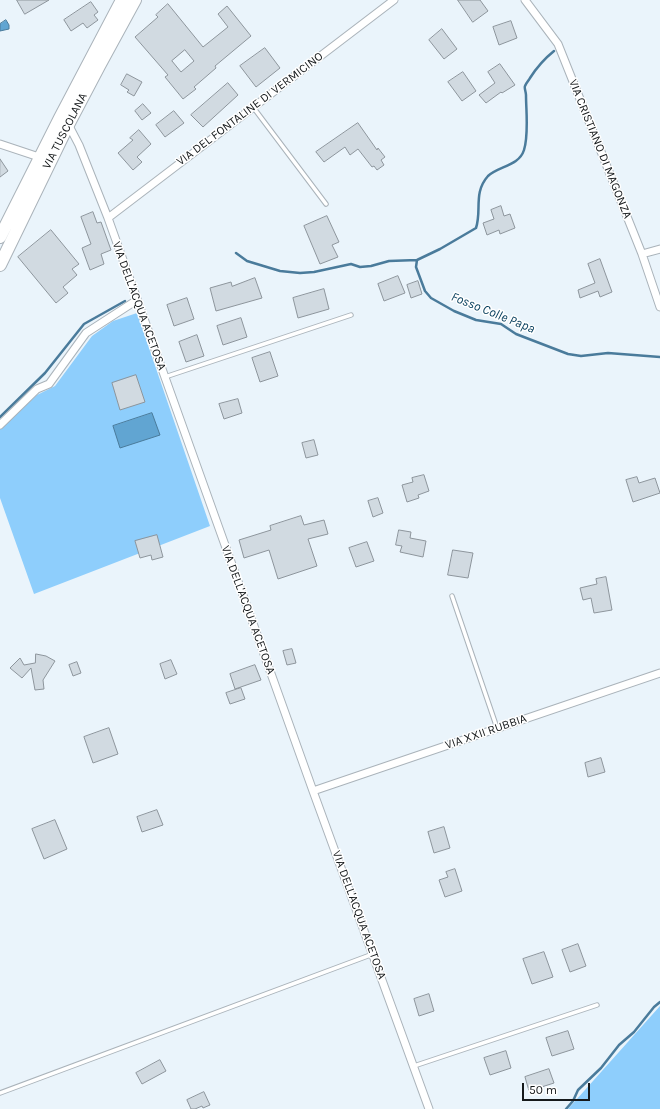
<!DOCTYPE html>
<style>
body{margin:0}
#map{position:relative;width:660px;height:1109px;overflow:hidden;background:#eaf4fb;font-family:Karla,sans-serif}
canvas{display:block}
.scale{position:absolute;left:522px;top:1083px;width:68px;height:18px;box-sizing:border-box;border:2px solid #15191b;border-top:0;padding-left:5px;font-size:12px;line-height:14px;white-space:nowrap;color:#15191b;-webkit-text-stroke:3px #fff;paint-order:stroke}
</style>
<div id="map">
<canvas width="660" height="1109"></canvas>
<div class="scale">50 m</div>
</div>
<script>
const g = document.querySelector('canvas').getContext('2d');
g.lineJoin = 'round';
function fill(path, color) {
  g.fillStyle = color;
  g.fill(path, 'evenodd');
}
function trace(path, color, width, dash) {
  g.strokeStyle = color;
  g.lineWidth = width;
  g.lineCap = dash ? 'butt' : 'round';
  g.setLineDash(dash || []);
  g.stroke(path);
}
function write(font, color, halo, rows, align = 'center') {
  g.font = font + ' Karla,sans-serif';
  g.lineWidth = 3;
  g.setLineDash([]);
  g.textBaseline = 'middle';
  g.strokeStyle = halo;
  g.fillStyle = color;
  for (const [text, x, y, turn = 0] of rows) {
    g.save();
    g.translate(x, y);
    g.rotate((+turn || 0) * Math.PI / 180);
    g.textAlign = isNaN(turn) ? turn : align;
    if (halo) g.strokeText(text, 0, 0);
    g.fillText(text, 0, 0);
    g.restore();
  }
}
fill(new Path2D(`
 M137 313 210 526 34 594 0 498V428L37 395 55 386 92 336 113 321Z
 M660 1006V1109H568Z`), '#8ecefc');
const water = new Path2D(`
 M6 20 9 25V29L0 31V24Z
 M152 413 160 435 120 448 113 426Z`);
fill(water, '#61a5d2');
trace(water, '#4a7b9b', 1);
trace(new Path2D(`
 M236 253 247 261 280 271 300 273 314 272 351 264 360 267 371 266 389 261 417 260 440 249 476 228C482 210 473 193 488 176 499 166 519 166 524 150 529 134 526 111 526 95 526 92 524 88 525 86 526 83 529 80 530 78 537 67 544 59 554 51
 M417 260 416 267 425 291 431 298 454 311 476 320 501 324 516 334 568 354 581 356 608 353 660 357
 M0 417 45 373 84 324 125 301
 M566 1109 573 1101 578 1090 601 1068 619 1045 634 1032 654 1007 660 1002`), '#4a7b9b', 2.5);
const building = new Path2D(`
 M17 0H49L25 14Z
 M458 0H480L488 11 473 22Z
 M91 2 98 12 94 15 98 20 87 28 83 23 71 31 64 20Z
 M168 4 203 47 228 27 218 14 227 6 251 36 215 66 216 68 194 87 196 89 183 99 165 77 168 75 135 37 158 17 156 15ZM185 50 194 61 181 72 172 61Z
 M511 21 517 38 499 45 493 27Z
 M442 29 457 49 444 59 429 40Z
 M265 48 280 68 256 87 240 66Z
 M500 64 515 85 502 93 501 92 486 103 479 95 495 83 488 72Z
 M463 72 476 91 462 101 448 82Z
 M127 74 142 82 134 96 127 92 129 90 121 85Z
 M228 83 238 95 203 127 191 115Z
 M143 104 151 113 142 120 135 111Z
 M174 111 184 123 165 137 156 125Z
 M358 123 377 150 378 148 385 157 381 160 384 165 377 170 374 166 372 167 358 149 350 155 345 147 324 162 316 152Z
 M139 130 151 144 137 157 142 162 133 170 118 153 133 140 130 138Z
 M0 159 8 171 0 177Z
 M501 206 504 216 510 214 515 228 500 234 499 230 487 235 483 223 494 219 491 210Z
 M93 212 97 223 101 222 111 250 101 254 104 264 90 270 82 248 91 244 81 217Z
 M327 216 339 242 332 245 338 257 320 264 304 226Z
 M51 230 79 264 72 269 77 275 63 287 68 293 56 303 18 257Z
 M600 259 612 292 600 297 598 291 580 298 578 290 595 283 588 264Z
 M398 276 405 293 384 301 378 284Z
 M255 278 262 298 216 311 210 288 231 282 232 286Z
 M418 281 422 294 411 298 407 285Z
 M324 289 329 309 298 318 293 298Z
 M187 298 194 319 174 326 167 305Z
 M241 318 247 337 223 345 217 326Z
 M197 335 204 356 186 362 179 342Z
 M270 352 278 376 260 382 252 358Z
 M136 375 145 402 120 410 112 383Z
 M238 399 242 413 224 419 219 404Z
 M314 440 318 455 306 458 302 443Z
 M424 475 429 491 418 495 419 498 407 502 402 485 413 482 412 478Z
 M637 477 639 483 655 478 660 493 633 502 626 480Z
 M378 498 383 513 373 517 368 501Z
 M301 516 304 525 324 520 328 534 308 539 317 566 278 579 269 550 244 558 239 540 271 530 270 526Z
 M399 530 411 532 410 538 426 541 423 557 400 552 402 546 396 545Z
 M157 535 163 557 152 560 151 555 140 558 135 541Z
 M367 542 374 561 356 567 349 548Z
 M453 550 473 553 468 578 448 575Z
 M606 577 612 610 594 613 591 598 583 600 580 588 597 584 596 579Z
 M292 649 296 663 287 665 283 651Z
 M36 654 46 656 55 661 43 680 44 689 35 690 31 668 22 678 10 668 20 658 24 665 35 663Z
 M171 660 177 674 165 679 160 664Z
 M77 662 81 673 73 676 69 665Z
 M255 665 261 680 235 689 230 674Z
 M241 688 245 699 230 704 226 693Z
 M109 728 118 754 93 763 84 737Z
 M601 758 605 772 588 777 585 763Z
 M157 810 163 825 142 832 137 817Z
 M55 820 67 849 44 859 32 829Z
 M444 827 450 848 434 853 428 832Z
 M455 869 462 891 445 897 439 880 448 877 446 872Z
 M578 944 586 966 570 972 562 950Z
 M544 952 553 977 532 984 523 959Z
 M429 994 434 1011 419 1016 414 999Z
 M568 1031 574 1049 552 1056 546 1038Z
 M506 1051 511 1068 490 1075 484 1058Z
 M160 1060 166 1071 142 1084 136 1073Z
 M549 1069 554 1083 529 1091 525 1077Z
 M204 1092 210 1105 203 1108 202 1106 195 1109H191L187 1100Z`);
fill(building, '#d1dae1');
trace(building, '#8d959c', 1);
const lane = new Path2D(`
 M253 107 326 204
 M165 377 351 315
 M452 596 497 728
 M414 1066 597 1005
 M0 1093 373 954`);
const street = new Path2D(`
 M525 0 558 44 642 254 660 307
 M67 122 79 145 108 218 313 791 429 1109
 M0 144 42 158
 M108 218 394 0
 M642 254 660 249
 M0 425 37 389 49 384 86 333 137 300
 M313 791 660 673`);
const primary = new Path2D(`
 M0 237 60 118 122 0
 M0 265 69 123 99 66 135 0`);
trace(lane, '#aab3ba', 5.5);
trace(street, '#aab3ba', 9);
trace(primary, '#aab3ba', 14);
trace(lane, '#fff', 3.5);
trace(street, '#fff', 7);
trace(primary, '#fff', 12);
write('12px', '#15191b', '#fff', [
 ["VIA DEL FONTALINE DI VERMICINO",250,109,-37],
 ["VIA TUSCOLANA",65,131,-63],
 ["VIA CRISTIANO DI MAGONZA",600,149,68],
 ["VIA DELL'ACQUA ACETOSA",139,306,70],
 ["VIA DELL'ACQUA ACETOSA",248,610,70],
 ["VIA XXII RUBBIA",486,732,-19],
 ["VIA DELL'ACQUA ACETOSA",359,915,70]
]);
write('italic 13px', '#013a59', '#fff', [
 ["Fosso Colle Papa",493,313,22]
]);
</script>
